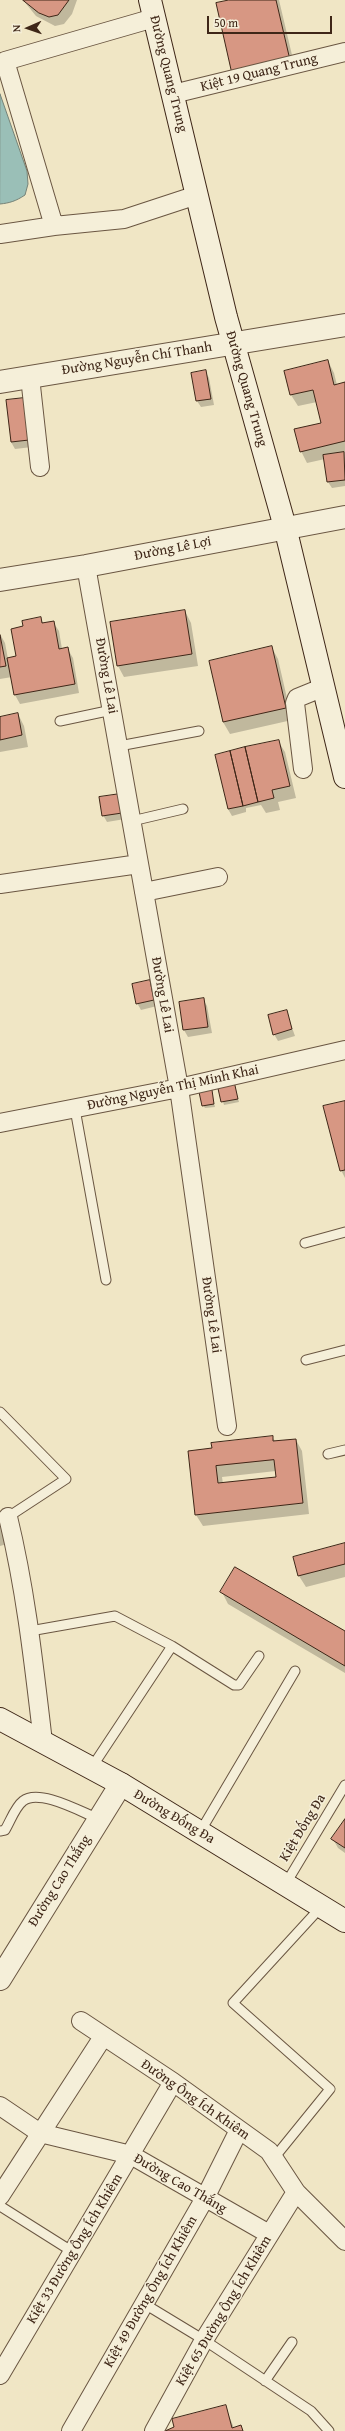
<!DOCTYPE html>
<meta charset="utf-8">
<style>
body{margin:0}
#map{position:relative;width:345px;height:2431px;overflow:hidden;background:#f0e6c5;font-family:"Gentium Book Plus",serif}
canvas{display:block}
.north{position:absolute;left:8px;top:8px;width:40px;height:40px;-webkit-text-stroke:3px #f5efd9;paint-order:stroke;rotate:268deg;font-size:11px;font-weight:700;line-height:16px;text-align:center;color:#3e2617}
.north::after{content:'';display:block;margin:auto;width:14px;height:18px;background:#3e2617;clip-path:polygon(50% 0,100% 100%,50% 72%,0 100%)}
.scale{position:absolute;left:207px;top:16px;width:125px;height:18px;box-sizing:border-box;border:2px solid #3e2617;border-top:0;padding-left:5px;font-size:12px;line-height:14px;white-space:nowrap;color:#3e2617;-webkit-text-stroke:3px #f5efd9;paint-order:stroke}
</style>
<div id="map">
<canvas width="345" height="2431"></canvas>
<div class="north">N</div>
<div class="scale">50 m</div>
</div>
<script>
const g = document.querySelector('canvas').getContext('2d');
g.lineJoin = 'round';
function fill(path, color) {
  g.fillStyle = color;
  g.fill(path, 'evenodd');
}
function trace(path, color, width, dash) {
  g.strokeStyle = color;
  g.lineWidth = width;
  g.lineCap = dash ? 'butt' : 'round';
  g.setLineDash(dash || []);
  g.stroke(path);
}
function write(font, color, halo, rows, align = 'center') {
  g.font = font + ' "Gentium Book Plus",serif';
  g.lineWidth = 3;
  g.setLineDash([]);
  g.textBaseline = 'middle';
  g.strokeStyle = halo;
  g.fillStyle = color;
  for (const [text, x, y, turn = 0] of rows) {
    g.save();
    g.translate(x, y);
    g.rotate((+turn || 0) * Math.PI / 180);
    g.textAlign = isNaN(turn) ? turn : align;
    if (halo) g.strokeText(text, 0, 0);
    g.fillText(text, 0, 0);
    g.restore();
  }
}
const water = new Path2D(`
 M0 94 27 171 28 184 25 195C16 201 10 203 0 204Z`);
fill(water, '#9abfb7');
trace(water, '#758277', 1);
fill(new Path2D(`
 M23 0H77L72 14 64 24 55 26 36 16Z
 M233 0H279L296 72Z
 M328 361 334 373 337 385 345 383V486L332 488 328 482 325 459 307 463 301 451 322 424 317 402 298 406 291 395 286 371Z
 M205 371 209 378 214 405 201 407 197 401 192 374Z
 M7 401 32 447 15 449 11 442Z
 M185 611 191 623 198 666 124 677 118 666 111 623Z
 M40 618 44 624 53 622 59 631 62 649 67 648 73 658 79 693 20 704 15 695 12 677 0 679V634L5 643 8 659 17 657 24 627Z
 M272 648 278 659 292 720 230 734 223 722 210 661Z
 M18 714 24 726 28 747 0 752V718Z
 M278 741 285 752 296 798 278 802 280 810 266 813 261 805 246 808V812L232 816 228 809 216 756Z
 M119 795 125 819 107 822 103 815Z
 M149 981 153 988 157 1006 141 1010 137 1003Z
 M203 999 207 1006 212 1033 188 1037 184 1030 180 1003Z
 M286 1011 295 1036 278 1041 274 1034Z
 M233 1082 239 1102 224 1105 218 1085Z
 M211 1091 215 1107 205 1108 203 1105Z
 M345 1102V1178L341 1170Z
 M272 1437 276 1442 296 1440 302 1451 309 1514 203 1526 196 1515 213 1449ZM276 1471 277 1478 223 1484 222 1477Z
 M0 1515 7 1544 0 1546Z
 M345 1544V1577L306 1587 299 1576 295 1557Z
 M222 1592 345 1632V1673L228 1604Z
 M345 1821V1853L338 1848 333 1839Z
 M225 2406 234 2428 241 2427 243 2431H166Z`), '#0003');
const building = new Path2D(`
 M23 0H69L58 15 49 17 39 13Z
 M229 0H276L290 60 232 74 216 3Z
 M328 360 334 385 345 382V441L300 452 294 429 321 423 313 390 290 395 284 371Z
 M206 370 211 399 196 401 191 373Z
 M24 398 29 440 11 442 6 400Z
 M344 452 345 480 327 482 323 455Z
 M185 610 192 654 117 666 110 622Z
 M41 617 42 623 54 621 59 649 68 647 75 684 14 695 7 658 16 656 11 629 23 626 22 621Z
 M0 635 6 666 0 667Z
 M272 646 286 708 223 722 209 661Z
 M18 713 22 735 0 740V717Z
 M279 740 290 786 272 790 274 798 258 802 245 747Z
 M245 747 258 802 243 806 230 751Z
 M230 751 243 806 228 809 215 755Z
 M120 794 122 813 102 816 99 797Z
 M150 980 154 1000 136 1004 132 984Z
 M204 998 208 1027 183 1030 179 1002Z
 M287 1010 292 1029 273 1035 268 1015Z
 M234 1081 238 1099 221 1102 217 1084Z
 M212 1090 214 1104 202 1106 199 1092Z
 M345 1101V1170L340 1171 323 1106Z
 M273 1436V1441L296 1439 303 1503 195 1515 188 1451 212 1448 211 1443ZM274 1460 276 1477 218 1483 216 1466Z
 M345 1543V1564L298 1576 293 1557Z
 M235 1567 345 1631V1666L220 1592Z
 M345 1819V1848L331 1839Z
 M226 2405 232 2428 241 2425 243 2431H165L174 2427 172 2419Z`);
fill(building, '#d79783');
trace(building, '#3e2617', 1);
const service = new Path2D(`
 M60 721 112 710
 M119 746 199 731
 M132 821 183 809
 M75 1109 106 1280
 M305 1243 345 1232
 M306 1360 345 1350
 M0 1412 66 1479 8 1517
 M328 1454 345 1450
 M30 1631 115 1616 172 1646 234 1685H239L259 1656
 M92 1767 172 1646
 M0 1831 5 1830C10 1822 15 1807 23 1801 39 1788 81 1812 99 1819
 M200 1832 295 1671
 M285 1885 345 1785
 M274 2158 330 2089 233 2003 321 1907
 M0 2206 73 2252
 M143 2303 204 2340 311 2411 329 2431
 M265 2381 292 2342`);
const minor = new Path2D(`
 M173 94 345 52
 M54 226 124 219 197 195
 M0 234 54 226 5 61 154 18
 M30 377 40 467
 M86 566 179 1088 227 1426
 M303 769 295 703 297 698 324 687
 M0 884 139 864
 M144 892 218 877
 M0 1123 179 1088 345 1050
 M8 1517C26 1591 34 1666 43 1742
 M81 2021 173 2082 269 2151 296 2192 345 2241
 M0 2106 40 2133 131 2155 269 2234
 M0 2196 103 2037
 M0 2375 173 2082
 M71 2431 205 2198 239 2130
 M154 2431 204 2340 296 2192`);
const tertiary = new Path2D(`
 M0 382 345 325
 M0 580 86 566 345 517
 M0 1979 121 1784`);
const secondary = new Path2D(`
 M150 0 226 317 285 527 345 777
 M0 1719 121 1784 345 1921`);
trace(service, '#6a5642', 11);
trace(minor, '#6a5642', 20);
trace(tertiary, '#6a5642', 24);
trace(secondary, '#3e2617', 24);
trace(service, '#f5efd9', 9);
trace(minor, '#f5efd9', 18);
trace(tertiary, '#f5efd9', 22);
trace(secondary, '#f5efd9', 22);
write('14px', '#3e2617', '#f5efd9', [
 ["Kiệt 19 Quang Trung",259,73,-14],
 ["Đường Quang Trung",168,74,76],
 ["Đường Nguyễn Chí Thanh",137,359,-9],
 ["Đường Quang Trung",246,389,74],
 ["Đường Lê Lợi",173,549,-11],
 ["Đường Lê Lai",106,676,80],
 ["Đường Lê Lai",162,995,80],
 ["Đường Nguyễn Thị Minh Khai",173,1088,-12],
 ["Đường Lê Lai",211,1315,82],
 ["Đường Đống Đa",174,1817,31],
 ["Kiệt Đống Đa",303,1828,-59],
 ["Đường Cao Thắng",60,1881,-58],
 ["Đường Ông Ích Khiêm",195,2100,35],
 ["Đường Cao Thắng",180,2184,30],
 ["Kiệt 33 Đường Ông Ích Khiêm",75,2249,-59],
 ["Kiệt 49 Đường Ông Ích Khiêm",151,2292,-60],
 ["Kiệt 65 Đường Ông Ích Khiêm",224,2311,-59]
]);
</script>
